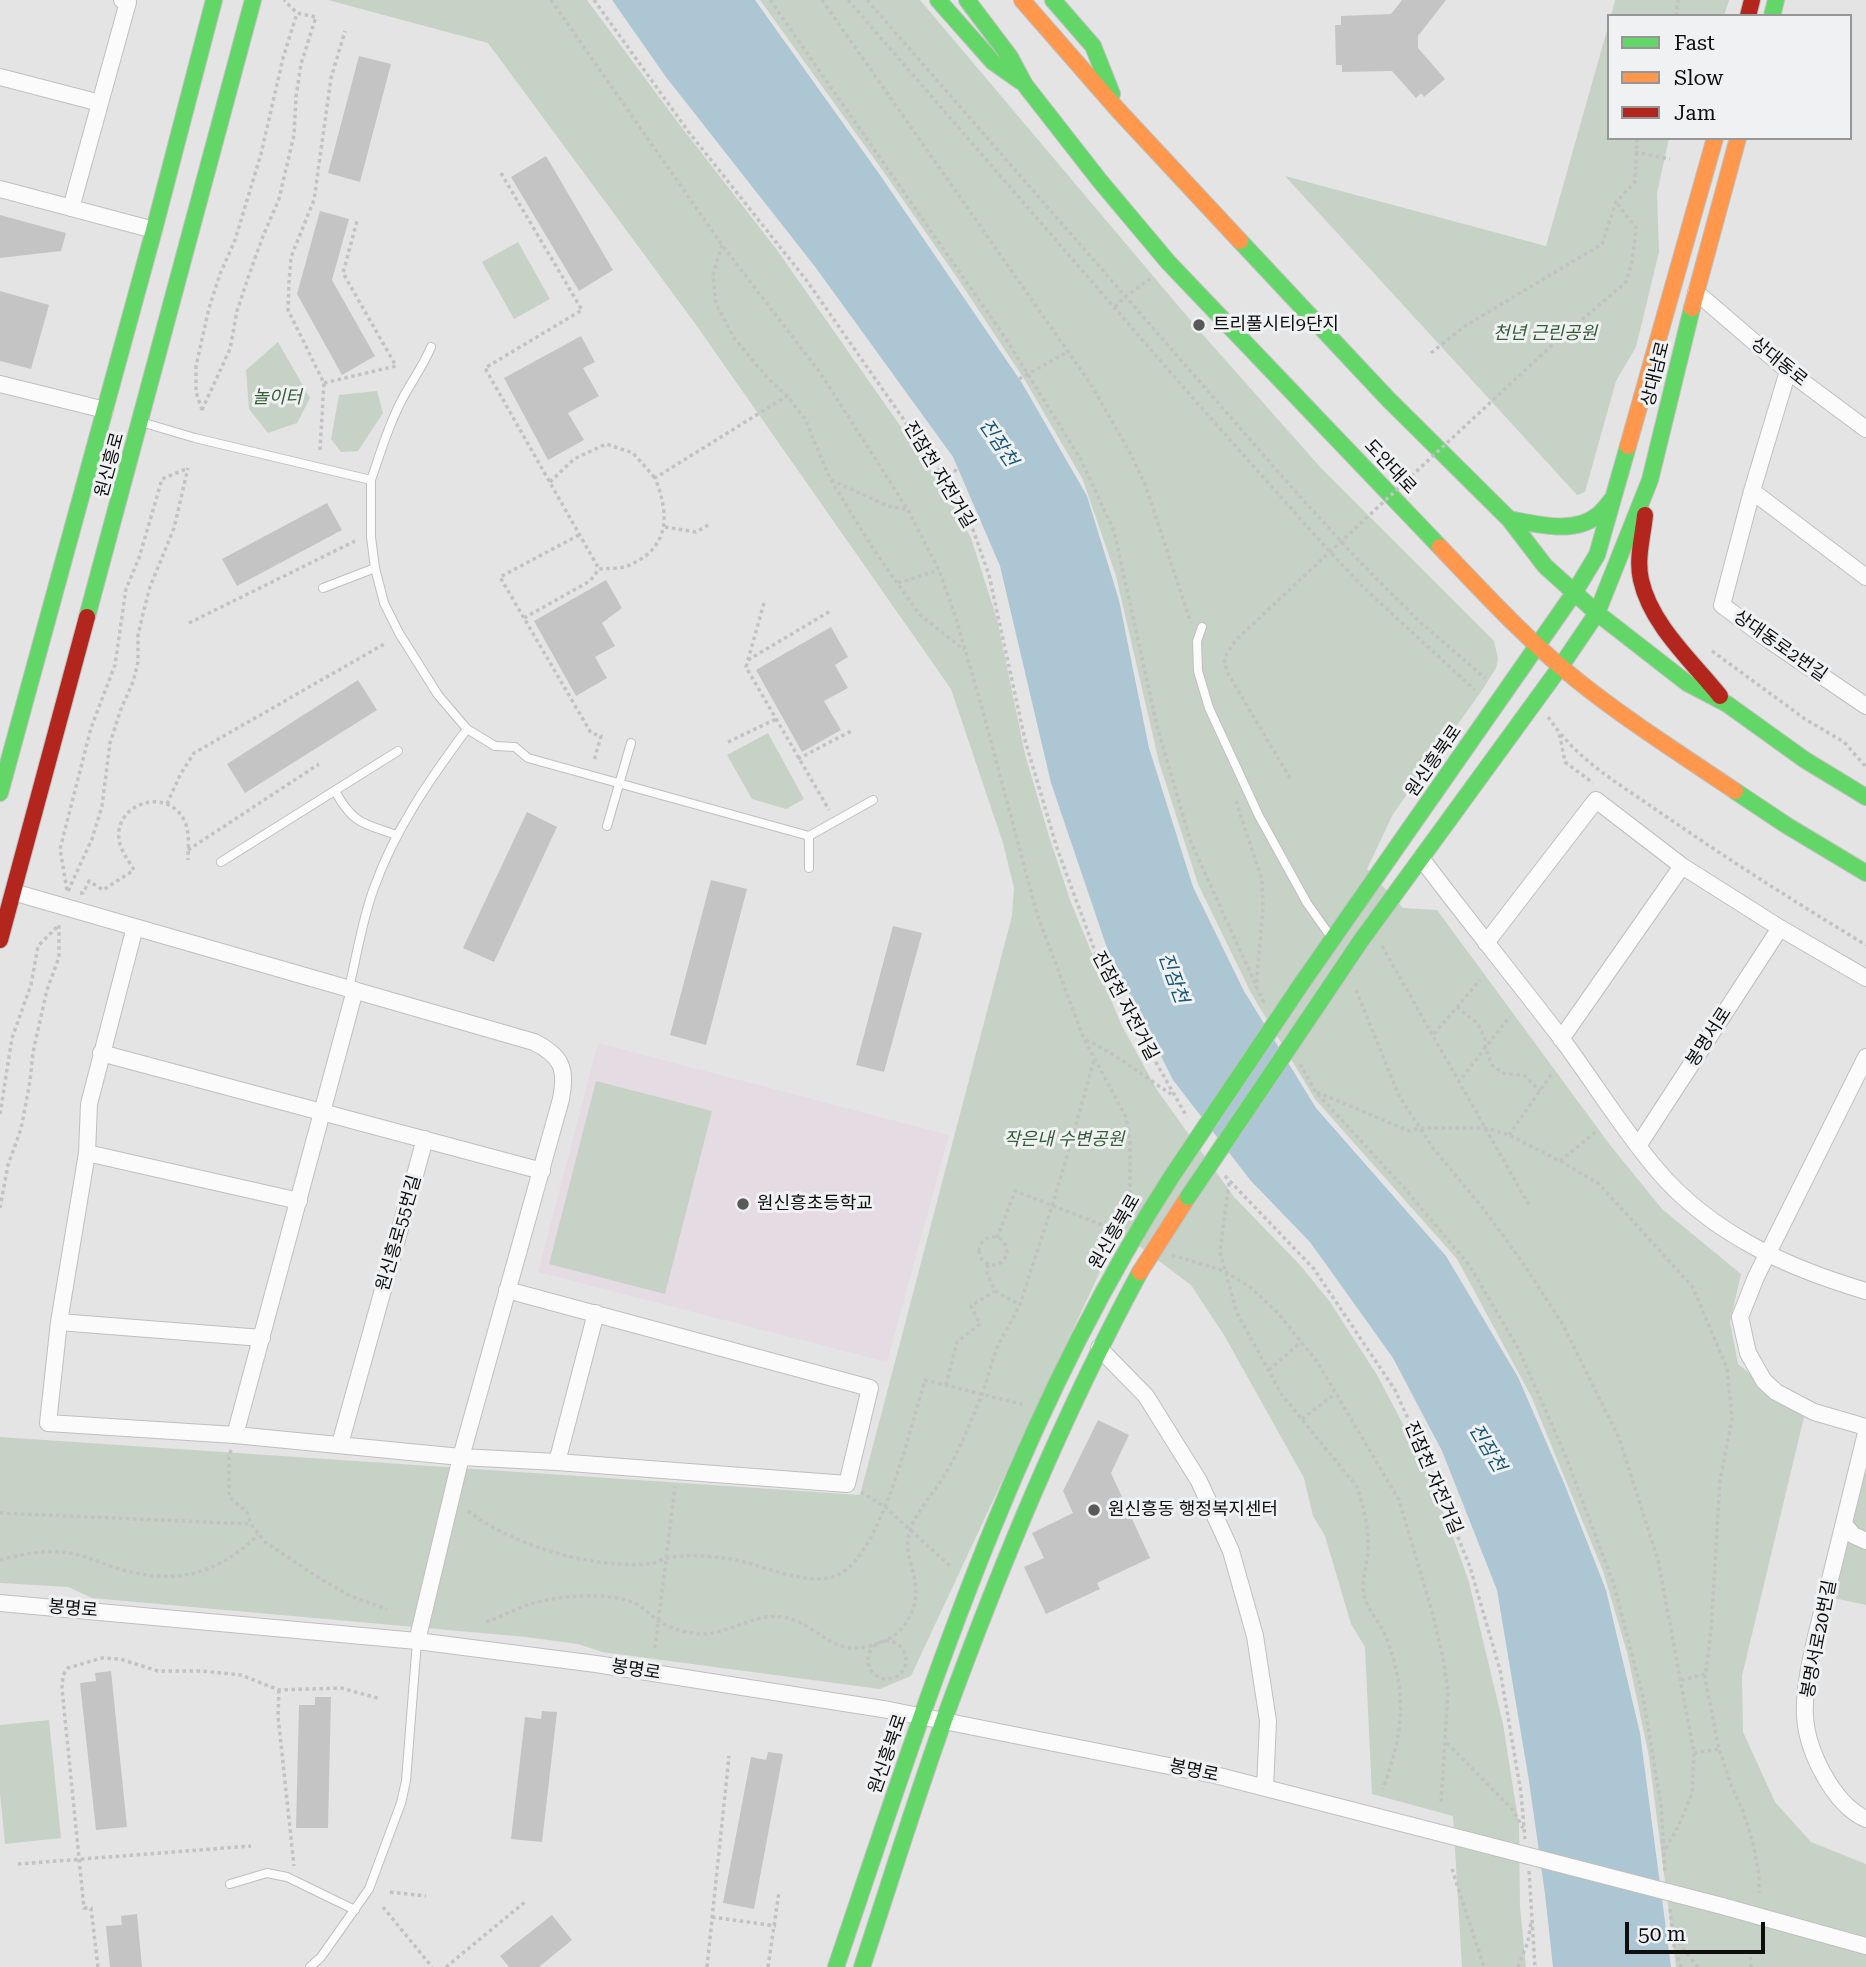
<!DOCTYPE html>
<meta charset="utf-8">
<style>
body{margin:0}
#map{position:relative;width:1866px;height:1967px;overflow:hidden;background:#e4e4e4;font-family:"Roboto Serif",serif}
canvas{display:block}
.legend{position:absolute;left:1607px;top:14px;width:245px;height:126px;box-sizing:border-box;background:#f0f1f2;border:2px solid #969697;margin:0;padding:9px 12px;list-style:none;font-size:21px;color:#0e0e0f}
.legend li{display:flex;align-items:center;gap:14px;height:35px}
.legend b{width:35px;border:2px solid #969697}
.scale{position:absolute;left:1625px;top:1922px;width:140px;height:32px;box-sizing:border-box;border:4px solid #0e0e0f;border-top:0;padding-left:9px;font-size:21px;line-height:24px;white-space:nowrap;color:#0e0e0f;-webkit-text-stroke:5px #f0f1f2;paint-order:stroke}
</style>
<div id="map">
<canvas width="1866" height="1967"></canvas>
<ul class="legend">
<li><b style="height:9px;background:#63d668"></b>Fast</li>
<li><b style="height:9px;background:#ff974d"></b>Slow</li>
<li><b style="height:9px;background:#b3261e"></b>Jam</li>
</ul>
<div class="scale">50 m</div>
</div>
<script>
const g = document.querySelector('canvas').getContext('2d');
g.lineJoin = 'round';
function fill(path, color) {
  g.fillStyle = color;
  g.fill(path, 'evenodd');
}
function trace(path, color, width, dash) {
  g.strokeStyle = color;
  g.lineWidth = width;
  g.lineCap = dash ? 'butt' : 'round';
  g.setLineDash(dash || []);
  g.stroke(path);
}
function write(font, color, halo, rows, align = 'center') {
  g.font = font + ' "Roboto Serif","Noto Sans KR",serif';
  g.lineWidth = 6;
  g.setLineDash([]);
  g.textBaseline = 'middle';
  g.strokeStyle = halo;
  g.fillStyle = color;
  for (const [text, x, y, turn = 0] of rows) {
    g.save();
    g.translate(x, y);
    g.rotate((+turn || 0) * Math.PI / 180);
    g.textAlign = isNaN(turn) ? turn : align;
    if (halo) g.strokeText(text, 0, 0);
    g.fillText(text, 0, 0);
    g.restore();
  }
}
fill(new Path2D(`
 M598 1043 949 1135 887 1362 538 1272Z`), '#e5dbe3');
fill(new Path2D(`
 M328 0H587L679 124 777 250 941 484 971 538 997 619 1025 754 1048 833 1070 900 1121 1024 1157 1090 1234 1197 1300 1265 1330 1302 1377 1375 1414 1445 1449 1526 1469 1582 1503 1724 1519 1825 1520 1907 1526 1967H1462L1453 1816 1372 1794 1365 1647 1351 1624 1325 1536 1313 1516 1304 1478 1224 1335 1191 1285 1119 1231 911 1676 880 1689 602 1652 578 1644 526 1637 92 1598 68 1587 0 1583V1437L860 1495 1012 916 1014 888 1003 843 951 689 694 322 488 43Z
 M760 0H920L1197 328 1321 468 1494 641 1498 659 1496 668 1481 692 1393 814 1367 869 1403 908 1437 910 1610 1145 1662 1209 1741 1274 1730 1322 1738 1364 1804 1417 1742 1676 1743 1732 1775 1802 1811 1842 1866 1864V1967H1676L1649 1757 1627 1652 1603 1571 1531 1396 1457 1259 1315 1099 1251 993 1198 884 1159 762 1116 576 1083 480 1026 382 958 279 883 171Z
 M1615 0H1729L1724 16H1611Z
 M1609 23V138H1669L1657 193 1659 252 1636 347 1616 381 1585 492 1577 495 1285 176 1546 246Z
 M518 242 550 299 514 319 482 262Z
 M278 342 310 398 297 423 268 433 249 409 246 370Z
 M377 391 383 413 358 451 341 452 331 439 339 395Z
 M768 733 804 799 786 809 752 799 727 755Z
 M596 1081 712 1111 665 1294 549 1264Z
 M1866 1451V1535L1856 1531 1849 1521Z
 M1846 1532 1866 1547V1605L1829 1597Z
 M49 1720 61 1838 5 1844 0 1793V1725Z`), '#c6d2c6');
fill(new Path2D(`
 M612 0H755L880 175 1022 383 1087 496 1119 600 1149 748 1193 887 1244 991 1316 1108 1446 1256 1518 1377 1564 1483 1606 1590 1640 1733 1671 1967H1553L1545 1894 1529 1781 1497 1590 1442 1451 1393 1358 1310 1242 1251 1181 1173 1080 1108 951 1051 783 1000 566 953 457 816 268 666 77Z`), '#adc6d4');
fill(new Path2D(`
 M1402 0H1446L1418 36V48L1445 79 1424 97 1421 93 1416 98 1392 71 1342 72V65H1336L1335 25H1341V16L1391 14Z
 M359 56 391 64 360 182 328 173Z
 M546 156 613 270 579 291 511 177Z
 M320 211 349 219 332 280 375 356 342 375 297 294Z
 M0 215 66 233 61 251 0 258Z
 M0 291 49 305 31 369 0 361Z
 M581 336 595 362 583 368 599 396 568 413 584 440 548 460 504 378Z
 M327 503 342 530 237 586 222 559Z
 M606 580 622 608 602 623 615 646 595 657 607 678 576 696 534 621Z
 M831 627 848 657 835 665 848 688 824 701 841 730 802 752 756 670Z
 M358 680 377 710 245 793 227 764Z
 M527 812 557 827 494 962 463 948Z
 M711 880 747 889 706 1045 670 1035Z
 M893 926 922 933 884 1072 856 1065Z
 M1098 1420 1129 1435 1111 1473 1150 1558 1097 1583 1100 1589 1046 1614 1024 1567 1044 1558 1032 1533 1073 1513 1063 1491Z
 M111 1671 127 1827 96 1830 80 1683 96 1681 95 1673Z
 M315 1697H331L328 1828H296L299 1705H315Z
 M542 1711 557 1712 542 1842 511 1839 525 1717 541 1719Z
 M768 1752 783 1754 754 1909 723 1903 751 1757 766 1760Z
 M137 1914 142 1967H110L106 1926 122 1925 121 1916Z
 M552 1915 572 1940 539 1967H509L500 1956Z`), '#c4c4c4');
const lane = new Path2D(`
 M141 422 195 438 371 480V537L375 568 384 603 399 633 438 695 467 729 495 746 515 747 528 758 809 836 873 800
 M371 480C381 451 390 421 405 394 414 378 424 364 431 347
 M323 588 375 568
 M1202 627 1197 641 1198 671 1209 708 1259 816 1307 903 1331 937
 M335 791C353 824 363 823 396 835
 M607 826 631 743
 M809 836V868
 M221 862 398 751
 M349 988C357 955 362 920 374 888 395 829 430 779 467 729
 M230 1884 267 1873 287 1877 355 1910
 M310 1967 321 1957 369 1889 401 1803 406 1781 417 1641`);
const street = new Path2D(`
 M0 77 100 103
 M0 189 154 230
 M71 208 128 2 122 0
 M1696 292 1788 371 1866 429
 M1788 371 1752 491 1722 605 1766 638 1866 706
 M0 384 105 410
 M1752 491 1866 577
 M1421 858C1467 919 1515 978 1561 1038 1594 1082 1622 1129 1658 1171 1712 1234 1788 1268 1866 1291
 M13 892 534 1042C562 1056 567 1069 561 1099L461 1457 417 1641
 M135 927 89 1104 87 1153 59 1322 48 1423 235 1435 461 1457 557 1462 847 1484 870 1388 507 1290
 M1486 943 1596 800 1682 866 1780 928 1866 978
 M1561 1039 1682 866
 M101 1053 542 1171
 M1866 1057 1756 1277 1740 1317 1748 1353 1764 1381 1776 1392 1814 1412 1866 1427
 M1638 1146 1780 928
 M87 1153 299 1201
 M59 1322 262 1338
 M1099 1348 1146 1396 1199 1481 1231 1551 1255 1636 1268 1721 1265 1788
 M1866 1433C1852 1488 1839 1544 1825 1600 1817 1633 1803 1682 1805 1716 1807 1751 1833 1804 1866 1819
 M235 1435 355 990
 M340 1444 425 1139
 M557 1462 596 1313
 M1844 1524 1853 1535 1866 1541
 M0 1603 417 1641 596 1664 889 1710 1219 1776 1471 1841
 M1722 1906 1866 1946`);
const fast = new Path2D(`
 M938 0 993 62 1020 81
 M967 0 1010 57 1025 85 1100 181 1168 262 1440 547
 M1053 0 1093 46 1112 94
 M1772 16 1776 0
 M1240 241 1388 399 1509 519 1545 566 1597 613 1687 683 1727 704 1805 760 1866 797
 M1509 519C1536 524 1574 535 1598 515 1604 510 1608 504 1613 498
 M87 617 253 0
 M1735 791 1786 825 1866 873
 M0 793 154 230 214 0
 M1302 983 1574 593 1597 555 1628 446
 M1319 1003 1360 942 1561 666 1597 613 1650 480 1692 308
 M836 1967C928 1696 1015 1418 1172 1176
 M862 1967C889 1885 915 1801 944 1720 1000 1567 1062 1416 1140 1272`);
const slow = new Path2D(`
 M1022 0 1118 110 1240 241
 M1692 308 1738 138
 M1628 446 1715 138
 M1440 547C1484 593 1528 641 1578 681 1628 721 1682 755 1735 791
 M1140 1272 1188 1197`);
const jam = new Path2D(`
 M1748 16 1752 0
 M1645 515C1643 536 1636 559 1641 580 1651 625 1692 661 1720 696
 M0 940 87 617`);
trace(lane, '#bfbfbf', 10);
trace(street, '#bfbfbf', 18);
trace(fast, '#bfbfbf', 18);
trace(slow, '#bfbfbf', 18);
trace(jam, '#bfbfbf', 18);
trace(new Path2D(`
 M551 0 722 245 821 374 908 510 939 570 955 615 982 708 1037 914 1084 1039 1126 1117 1130 1141V1204
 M594 0 688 131 807 281 941 473 971 524 989 575 1025 740 1057 848 1099 962 1187 1117
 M770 0 1004 336 1080 458 1114 531 1157 726 1190 840 1264 1003
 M822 0 1090 383 1128 449 1145 484 1191 623
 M848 0 1191 396 1321 542 1364 588 1475 690
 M867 0 1302 499 1362 564 1419 621 1485 678
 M1676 16 1678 0
 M1635 152 1670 159
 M501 173 582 310 485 368 599 569
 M722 245 713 275 716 304 734 338 766 376 787 396 805 419 830 479 874 550 919 614 964 650
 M1115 307 1125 297 1151 278
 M1550 347 1626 282 1632 262 1636 228 1616 202
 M1431 353 1465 326 1602 244 1616 202 1635 182 1637 138
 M1019 379 1069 351
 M324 383 396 366 343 273 357 221
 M202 410 230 349 237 311 249 275 263 236 279 199 294 135 296 97 301 64 316 17 297 13 284 0
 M202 410 196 392V366L209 308 220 274 235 240 261 154 283 58 297 13
 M320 450 324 383 288 310 289 283 291 257 314 200 331 78 345 31
 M831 480 888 506 908 510
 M550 482 574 459 606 444 633 453 655 478
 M947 484 957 468
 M665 527 696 532 710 524
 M579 535 500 577 591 733 601 736 594 761
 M898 583 939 570
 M764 603 746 667 829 810
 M524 618 590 581 599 569C608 568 619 569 627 566 670 549 670 515 655 478L787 396
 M189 623 355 541
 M1712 651 1805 719 1844 742 1866 767
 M748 660 832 610
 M1548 717 1559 732 1565 762 1593 783
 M1561 734C1586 765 1625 788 1658 811 1726 858 1795 902 1866 945
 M728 742 776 719
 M798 759 851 731
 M1290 778 1227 672 1224 658 1236 640 1319 562
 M1236 801 1262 880 1263 908 1256 988
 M167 804 180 775 194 753 386 643
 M188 850 319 764
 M67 890 60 849 91 728 115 665 126 589 139 558 162 479 188 468
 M68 891 92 839 102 806 110 743 121 709 133 682 138 662V635L143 614 150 587 174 528 188 468
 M80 893H83L89 881 103 890 134 870C128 860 121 851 119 840 114 802 169 786 185 822 190 834 188 848 188 860
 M1382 946 1529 1205
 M1356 990 1399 1096 1433 1148 1482 1207 1523 1263 1563 1325 1619 1438 1658 1560 1694 1753 1692 1793 1679 1825 1664 1852
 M1457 1007 1478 1024 1485 1039V1048L1492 1065 1503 1073 1525 1076 1540 1091
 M1434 1034 1480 980
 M1086 1040C1115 1053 1143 1076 1171 1094
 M1300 1064 1315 1091 1407 1191 1469 1265 1518 1348 1566 1457 1614 1585 1643 1697 1661 1805 1665 1874
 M1458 1083 1510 1016
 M1317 1092 1409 1131 1420 1128H1486L1509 1135 1560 1161 1599 1184 1692 1286 1727 1368 1732 1419 1720 1480 1711 1631 1705 1678 1719 1749 1731 1785 1743 1811 1753 1843 1759 1875V1893
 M0 1114 12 1038 31 985 38 946 58 926
 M1509 1135 1553 1072
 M1560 1161 1597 1131
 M1225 1176 1314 1269 1395 1390 1429 1465 1470 1567 1500 1670 1521 1793 1525 1839
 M1229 1183 1220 1252 1237 1313 1282 1395 1357 1487C1364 1507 1369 1529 1368 1551 1367 1566 1360 1584 1365 1599 1370 1613 1381 1624 1386 1637 1408 1694 1403 1734 1383 1789
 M0 1208 8 1165 21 1129 30 1081 33 1052 47 990 59 957V925
 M979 1251a14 14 0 1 1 28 0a14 14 0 1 1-28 0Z
 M997 1238 1015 1191 1115 1230
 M1172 1255 1224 1271 1250 1287 1278 1313 1318 1363 1399 1500 1433 1615 1443 1658 1448 1692 1441 1803
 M995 1291 1020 1305
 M1269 1370 1301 1342
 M946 1385 957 1342 980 1324 971 1306 995 1291 986 1271 988 1264
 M1302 1419 1335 1394
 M231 1450 229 1458V1497L247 1512 251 1524 265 1542 319 1578 350 1596 387 1609
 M861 1492 885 1507 950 1566
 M468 1511C514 1546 589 1568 647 1564 654 1564 660 1560 667 1558 686 1554 707 1556 725 1558 758 1562 814 1592 843 1572 884 1544 910 1428 925 1380L1025 1405
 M0 1513 251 1524
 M0 1560C22 1554 47 1549 69 1553 84 1555 96 1561 110 1566 170 1586 213 1578 258 1535
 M486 1622C501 1617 515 1609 530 1604 557 1596 608 1591 634 1603 645 1608 651 1616 660 1622 670 1629 688 1633 700 1634 731 1635 756 1610 787 1618 811 1623 829 1648 854 1648 869 1648 892 1641 902 1628 935 1586 897 1562 911 1527 919 1509 932 1495 943 1478 958 1453 970 1424 981 1397 987 1382 990 1366 996 1351 1002 1335 1013 1320 1020 1304 1025 1291 1028 1277 1033 1264 1056 1197 1075 1128 1094 1060
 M868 1660a19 19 0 1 1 38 0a19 19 0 1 1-38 0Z
 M655 1648 675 1487
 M1681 1680 1706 1674
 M279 1690 278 1716 294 1866
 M1447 1743 1512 1809 1523 1828
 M1694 1753 1719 1749
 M18 1864 251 1846
 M1452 1869 1484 1967
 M1529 1871 1535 1967
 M390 1892 426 1896
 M383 1907 432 1967
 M1670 1909 1674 1945 1681 1967
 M712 1917 776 1926
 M1674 1937 1698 1967
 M1750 1950 1751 1967
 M98 1967 91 1908H84L62 1688 63 1675 68 1668 102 1658 120 1659 158 1671H202L241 1675 279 1690 341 1688 381 1699
 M446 1967 525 1902
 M707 1967 729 1756
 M768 1967 779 1892
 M1518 1967 1528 1942 1531 1922`), '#c2c2c3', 3.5, [3.5, 3.5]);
trace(lane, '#fbfbfb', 8);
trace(street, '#fbfbfb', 16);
trace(fast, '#63d668', 16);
trace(slow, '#ff974d', 16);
trace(jam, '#b3261e', 16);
const streetBridge = new Path2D(`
 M1471 1841 1722 1906`);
const fastBridge = new Path2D(`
 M1172 1176 1302 983
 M1188 1197 1319 1003`);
trace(streetBridge, '#bfbfbf', 18, []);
trace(fastBridge, '#bfbfbf', 18, []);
trace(new Path2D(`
 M1319 562 1550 347`), '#c2c2c3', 3.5, [3.5, 3.5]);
trace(streetBridge, '#fbfbfb', 16);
trace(fastBridge, '#63d668', 16);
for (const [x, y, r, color] of [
 [1199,325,7,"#59595a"],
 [743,1204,7,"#59595a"],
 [1094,1510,7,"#59595a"]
]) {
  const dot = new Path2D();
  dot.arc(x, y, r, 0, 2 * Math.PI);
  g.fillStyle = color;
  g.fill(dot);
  trace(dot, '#f0f1f2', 2.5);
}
write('18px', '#0e0e0f', '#f0f1f2', [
 ["트리풀시티9단지",1213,325],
 ["원신흥초등학교",757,1204],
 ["원신흥동 행정복지센터",1108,1510]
], 'left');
write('italic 18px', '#345e37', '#f0f1f2', [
 ["천년 근린공원",1545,334],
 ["놀이터",277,398],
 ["작은내 수변공원",1064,1140]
]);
write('18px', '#0e0e0f', '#f0f1f2', [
 ["상대동로",1779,362,39],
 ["상대남로",1656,374,-76],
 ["원신흥로",110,465,-75],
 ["도안대로",1390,467,47],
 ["진잠천 자전거길",939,475,59],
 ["상대동로2번길",1780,646,35],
 ["원신흥북로",1434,761,-55],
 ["진잠천 자전거길",1125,1006,62],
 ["봉명서로",1709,1037,-57],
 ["원신흥북로",1115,1232,-60],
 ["원신흥로55번길",399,1233,-74],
 ["진잠천 자전거길",1433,1478,67],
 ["봉명로",73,1609,5],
 ["봉명서로20번길",1819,1639,-79],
 ["봉명로",636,1670,9],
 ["원신흥북로",888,1754,-71],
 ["봉명로",1194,1771,12]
]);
write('italic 19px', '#175775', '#f0f1f2', [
 ["진잠천",998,443,56],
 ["진잠천",1173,978,70],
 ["진잠천",1487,1448,59]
]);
</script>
